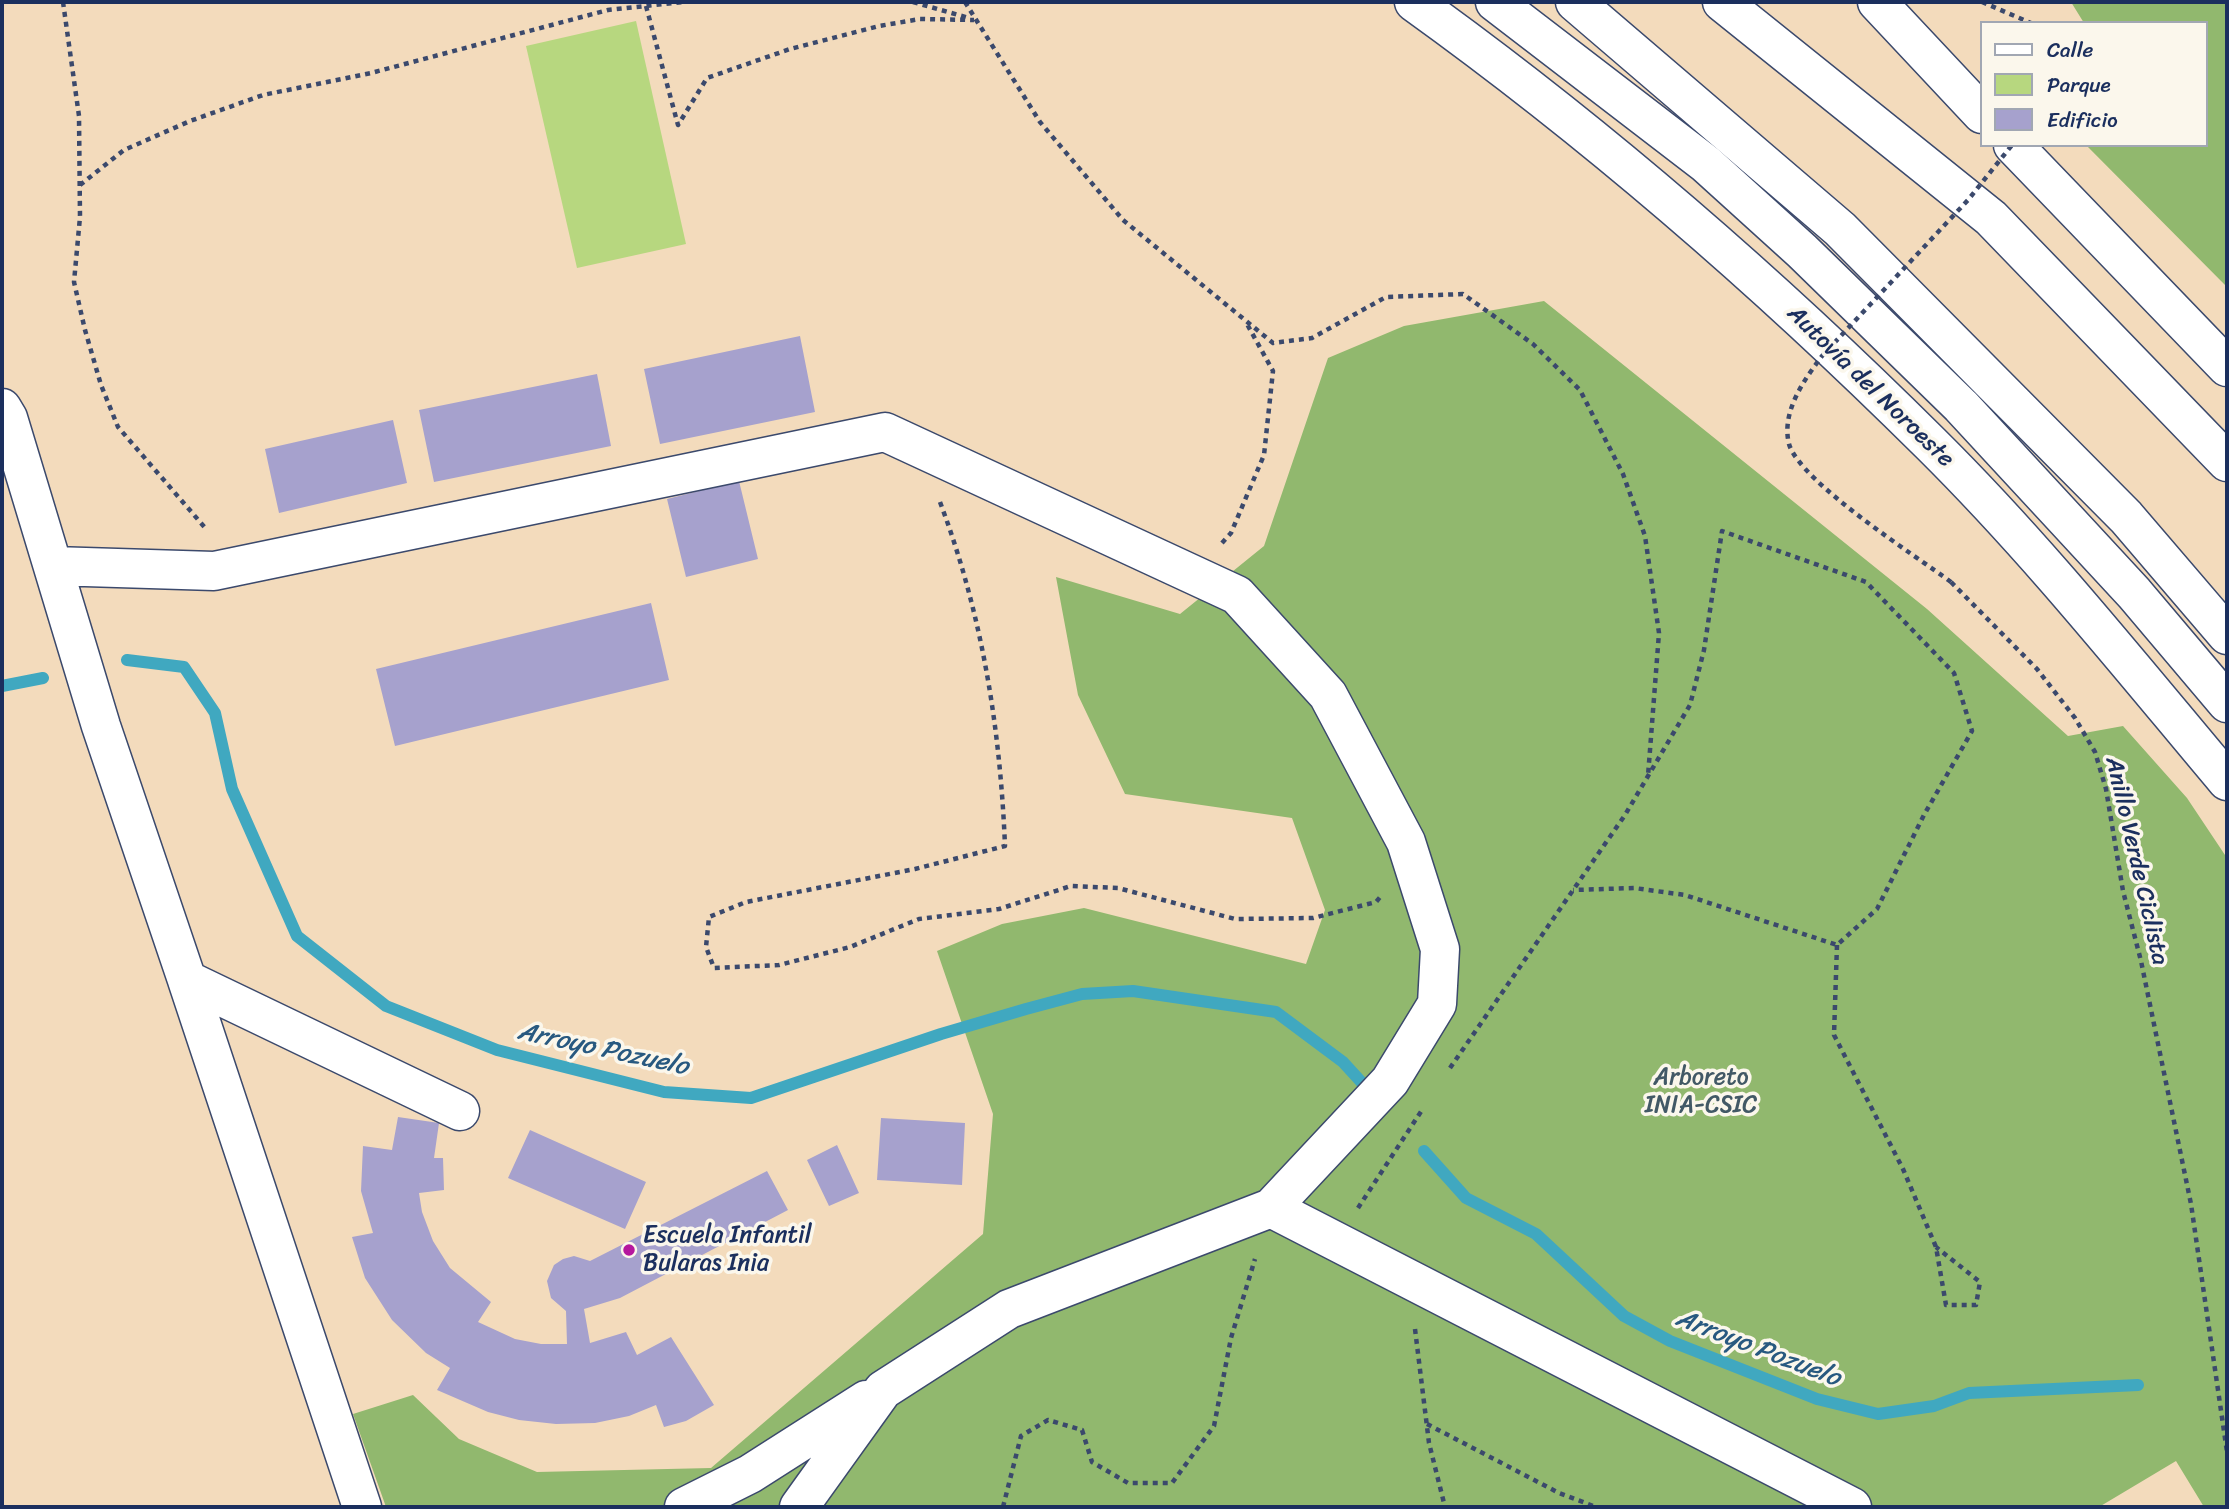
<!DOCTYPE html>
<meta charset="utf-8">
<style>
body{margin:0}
#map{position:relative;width:2229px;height:1509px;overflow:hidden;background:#f3dbbc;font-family:Sriracha,sans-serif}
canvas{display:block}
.frame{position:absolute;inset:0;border:4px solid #1b2f5e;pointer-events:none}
.legend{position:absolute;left:1980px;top:21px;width:228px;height:126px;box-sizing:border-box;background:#fbf7ec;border:2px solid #a1a7b3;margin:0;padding:9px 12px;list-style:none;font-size:21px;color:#1b2f5e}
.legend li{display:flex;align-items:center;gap:14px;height:35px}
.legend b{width:35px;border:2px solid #a1a7b3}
</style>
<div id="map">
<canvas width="2229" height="1509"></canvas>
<div class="frame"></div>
<ul class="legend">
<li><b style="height:9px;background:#fff"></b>Calle</li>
<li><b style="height:19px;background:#b7d77f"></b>Parque</li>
<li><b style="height:19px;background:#a6a1cd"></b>Edificio</li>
</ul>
</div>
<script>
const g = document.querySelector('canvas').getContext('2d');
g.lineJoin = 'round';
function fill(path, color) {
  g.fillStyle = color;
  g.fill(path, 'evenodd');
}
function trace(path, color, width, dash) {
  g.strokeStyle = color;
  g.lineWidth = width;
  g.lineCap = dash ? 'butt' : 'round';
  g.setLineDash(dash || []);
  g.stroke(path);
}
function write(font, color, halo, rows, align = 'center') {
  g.font = font + ' Sriracha,sans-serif';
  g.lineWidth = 7;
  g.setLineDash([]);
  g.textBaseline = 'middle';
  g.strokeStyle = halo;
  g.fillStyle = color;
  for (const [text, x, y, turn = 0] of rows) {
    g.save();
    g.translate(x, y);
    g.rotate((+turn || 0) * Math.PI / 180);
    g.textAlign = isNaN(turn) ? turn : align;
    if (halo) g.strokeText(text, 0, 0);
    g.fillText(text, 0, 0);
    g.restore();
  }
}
fill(new Path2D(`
 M636 21 686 244 577 268 526 46Z`), '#b7d77f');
fill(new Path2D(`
 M2071 2H2227V287L2086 145H2206V23H2084Z
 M1544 301 1927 609 2068 736 2123 726 2187 798 2227 858V1507H2204L2176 1461 2099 1507H386L353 1414 413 1395 459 1439 537 1472 711 1468 983 1234 993 1114 937 951 1002 924 1084 908 1306 964 1325 910 1292 818 1125 794 1078 695 1056 577 1180 614 1264 546 1328 358 1404 326Z`), '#91b86e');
trace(new Path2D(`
 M127 660 184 667 215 713 232 789 297 936 386 1006 497 1050 664 1092 751 1098 941 1034 1026 1009 1082 994 1133 991 1276 1012 1343 1062 1364 1085
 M2 686 43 678
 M1424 1151 1466 1198 1536 1234 1624 1316 1670 1341 1817 1399 1878 1414 1934 1406 1969 1393 2138 1385`), '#40a8c0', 12);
fill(new Path2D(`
 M800 336 815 412 660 444 644 369Z
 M597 374 611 446 434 482 419 410Z
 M393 420 407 483 279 513 265 449Z
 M739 481 758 559 686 577 667 499Z
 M651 603 669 680 395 746 376 669Z
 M398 1117 439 1123 434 1158H443L444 1190 419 1193 422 1212 433 1241 450 1268 491 1302 478 1322 515 1339 541 1344H567L566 1311 551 1298 547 1281 554 1265 563 1259 574 1256 590 1261 767 1171 788 1210 620 1298 584 1309 590 1343 626 1332 637 1355 671 1337 714 1405 686 1421 664 1427 656 1405 629 1416 595 1423 556 1424 519 1420 488 1412 437 1390 450 1368 426 1353 392 1320 365 1278 352 1237 373 1233 361 1191 363 1146 392 1150Z
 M881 1118 965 1123 962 1185 877 1180Z
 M530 1130 646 1182 625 1229 508 1178Z
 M837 1145 859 1193 829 1206 807 1160Z`), '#a6a1cd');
const minor = new Path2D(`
 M1575 2 1840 229 2126 517 2227 635
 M2 408 8 418 101 726 187 980 460 1111
 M53 566 214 571 885 432 1237 595 1328 695 1406 842 1440 949 1437 1004 1390 1081 1271 1208 1009 1309 883 1390 799 1507
 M187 980 362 1507
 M1271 1208 1852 1507
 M684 1507 750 1474 866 1400`);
const highway = new Path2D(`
 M1414 2C1599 135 1770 284 1931 444 2037 549 2131 667 2227 781
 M1495 2 1706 164 1802 251 1961 406 2134 593 2227 703
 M1722 2 1991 218 2227 462
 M1877 2 1982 114
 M2013 145 2227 367`);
trace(minor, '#3b496c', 41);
trace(highway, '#3b496c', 41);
trace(new Path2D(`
 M63 2 79 116 80 217 74 282 85 330 101 385 118 427 207 530
 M913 2 969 18
 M965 2 1040 122 1123 220 1273 343 1312 338 1386 297 1463 294 1533 344 1580 390 1623 474 1645 536 1659 633 1648 776
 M1982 2 2031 23
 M646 6 678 125 707 78 790 49 879 26 920 19 974 20
 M80 185 124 150 190 121 263 95 371 73 608 10 683 2
 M940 502C982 614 1000 726 1005 846L915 869 746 902 709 917 706 947 714 968 779 965 850 947 919 919 999 909 1071 886 1118 888 1235 919 1313 918 1376 902 1381 896
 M1222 543 1231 533 1264 455 1273 371 1247 324
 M1951 582 2037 669 2075 718 2095 752 2106 789 2123 891 2141 961 2191 1204 2227 1452
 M1837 945 1834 1035 1903 1169 1936 1247 1946 1305H1976L1980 1282 1936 1247
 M1450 1068 1625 815 1690 705 1704 650 1722 531 1866 582 1954 673 1972 731 1924 815 1877 909 1837 945 1685 895 1634 888 1573 890
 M1358 1208 1422 1110
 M1415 1329 1429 1443 1445 1507
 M1427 1424 1559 1493 1596 1507
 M1003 1507 1021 1436 1048 1420 1082 1430 1092 1462 1128 1483H1172L1214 1426 1231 1338 1255 1259`), '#3b496c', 4.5, [5, 5]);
trace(minor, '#fff', 38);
trace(highway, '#fff', 38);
trace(new Path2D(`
 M1951 582C1916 556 1800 482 1789 444 1781 412 1804 380 1822 356L1968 200 2012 145`), '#3b496c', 4.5, [5, 5]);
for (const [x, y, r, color] of [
 [629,1250,7,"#b5179e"]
]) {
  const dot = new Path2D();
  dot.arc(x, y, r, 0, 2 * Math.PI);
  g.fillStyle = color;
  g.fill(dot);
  trace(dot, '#fbf7ec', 2.5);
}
write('24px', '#1b2f5e', '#fbf7ec', [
 ["Autovía del Noroeste",1870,387,44],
 ["Anillo Verde Ciclista",2136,861,77]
]);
write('24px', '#425966', '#fbf7ec', [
 ["Arboreto",1701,1078],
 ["INIA-CSIC",1701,1106]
]);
write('24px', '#1b2f5e', '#fbf7ec', [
 ["Escuela Infantil",643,1236],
 ["Bularas Inia",643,1264]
], 'left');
write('italic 26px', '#285980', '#fbf7ec', [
 ["Arroyo Pozuelo",603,1050,12],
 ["Arroyo Pozuelo",1758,1349,21]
]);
</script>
